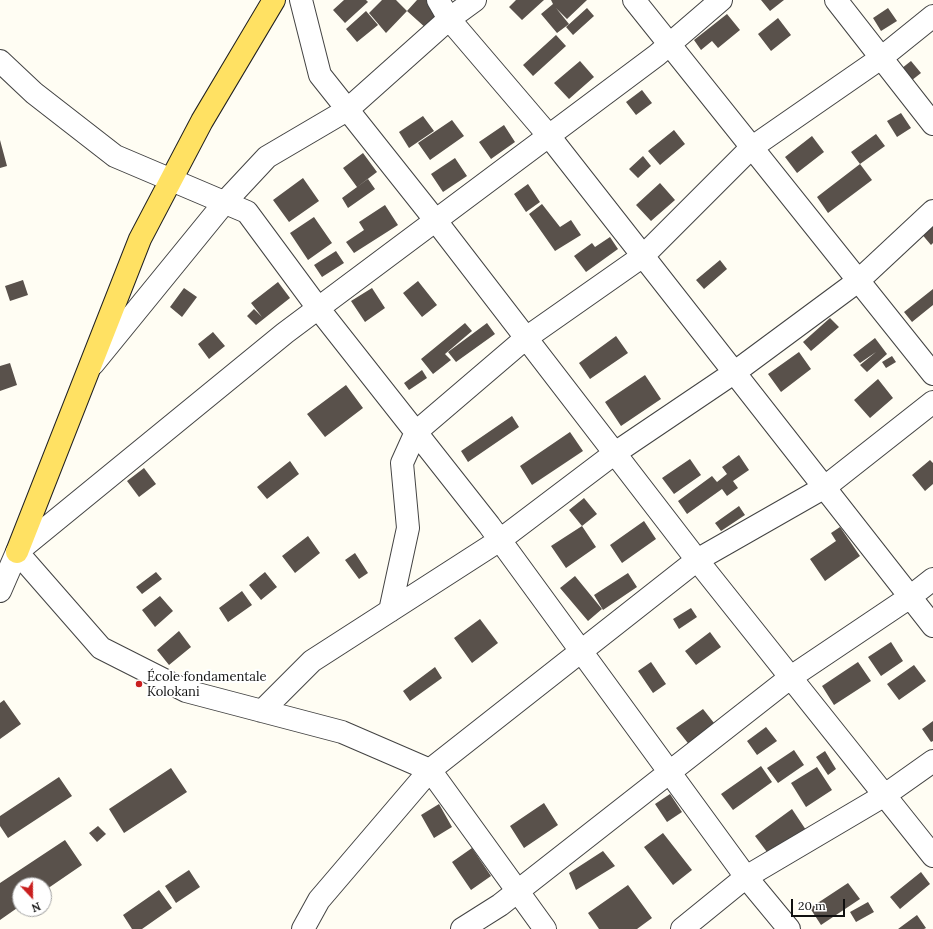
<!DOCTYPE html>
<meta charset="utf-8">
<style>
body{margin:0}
#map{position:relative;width:933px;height:929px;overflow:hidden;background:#fffdf3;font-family:Lora,serif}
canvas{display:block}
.north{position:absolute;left:12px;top:877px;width:40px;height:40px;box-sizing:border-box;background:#fff;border:1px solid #9f9f9f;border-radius:50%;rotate:158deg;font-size:11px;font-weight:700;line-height:16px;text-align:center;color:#101010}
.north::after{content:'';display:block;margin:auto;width:14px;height:18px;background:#c91f1f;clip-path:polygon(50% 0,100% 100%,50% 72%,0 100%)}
.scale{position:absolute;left:791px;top:899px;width:54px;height:18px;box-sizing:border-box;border:2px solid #101010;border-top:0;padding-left:5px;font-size:12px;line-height:14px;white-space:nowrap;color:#101010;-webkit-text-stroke:3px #fff;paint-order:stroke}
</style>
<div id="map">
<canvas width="933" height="929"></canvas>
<div class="north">N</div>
<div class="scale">20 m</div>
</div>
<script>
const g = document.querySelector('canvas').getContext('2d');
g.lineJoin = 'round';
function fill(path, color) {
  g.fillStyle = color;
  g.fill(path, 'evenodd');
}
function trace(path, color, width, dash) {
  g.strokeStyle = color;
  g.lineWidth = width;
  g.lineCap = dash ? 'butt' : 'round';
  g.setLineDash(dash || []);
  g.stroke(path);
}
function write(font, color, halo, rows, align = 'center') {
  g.font = font + ' Lora,serif';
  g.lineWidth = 4;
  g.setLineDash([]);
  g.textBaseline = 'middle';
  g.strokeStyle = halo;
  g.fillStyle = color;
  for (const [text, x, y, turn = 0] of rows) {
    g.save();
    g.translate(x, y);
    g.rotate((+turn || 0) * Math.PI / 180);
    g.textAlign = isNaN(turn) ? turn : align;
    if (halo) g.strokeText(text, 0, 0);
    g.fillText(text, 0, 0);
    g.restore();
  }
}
fill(new Path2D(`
 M344 0H366L368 2 345 23 333 10Z
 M382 0H396L407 11 386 33 369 13Z
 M417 0H430L443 12 427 29 407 11Z
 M516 0H544L522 20 509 7Z
 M551 0H587L567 19 556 8 569 24 557 33 541 14 553 4Z
 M761 0H784L770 11Z
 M587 8 594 16 573 35 566 27Z
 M888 8 897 21 881 31 873 18Z
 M366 11 378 25 357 42 346 29Z
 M727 14 740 30 718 48 712 41 701 50 694 40Z
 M778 18 791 35 771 51 758 34Z
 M556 35 566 46 533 76 523 65Z
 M580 61 594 77 569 99 554 83Z
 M911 61 921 73 907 84 897 72Z
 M642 90 652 103 636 115 626 102Z
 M901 113 911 128 897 137 887 121Z
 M423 116 434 131 409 148 399 132Z
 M452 120 464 136 430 160 418 143Z
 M504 125 515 142 491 159 479 142Z
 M674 130 685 144 660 165 648 151Z
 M876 134 885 146 860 164 851 152Z
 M812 136 824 152 797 173 785 157Z
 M0 140 7 166 0 168Z
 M363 153 377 172 357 187 343 168Z
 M643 156 651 166 638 178 629 169Z
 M455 158 467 176 443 192 431 174Z
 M860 164 872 180 828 213 817 197Z
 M303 178 319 201 289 222 273 200Z
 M368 179 375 189 348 208 342 198Z
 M660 183 675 200 651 221 636 205Z
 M528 184 540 202 526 212 514 194Z
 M542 204 560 227 571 220 581 235 555 251 529 214Z
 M385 205 398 225 354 253 346 242 364 230 359 222Z
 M314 217 332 243 308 260 290 233Z
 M933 221V243L931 245 920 232Z
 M610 237 618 249 586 272 574 256 592 243 595 247Z
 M336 251 344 263 322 277 314 265Z
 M720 260 727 269 704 289 696 280Z
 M23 280 28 295 10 301 5 286Z
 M418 281 437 305 422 317 403 293Z
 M278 282 290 298 256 325 247 316 254 309 262 317 251 303Z
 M184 288 197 297 182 317 170 307Z
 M372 288 385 308 365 322 351 301Z
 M933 289V305L912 322 904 312Z
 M830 318 839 327 811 351 803 342Z
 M465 323 472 331 445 354 451 360 433 374 421 359Z
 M487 323 495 334 456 362 448 352Z
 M213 332 225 346 209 359 198 344Z
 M616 336 628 353 590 379 579 363Z
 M875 338 887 354 867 372 860 365 876 352 860 363 853 355Z
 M799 352 811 369 781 392 768 374Z
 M892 356 896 362 886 368 882 362Z
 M10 363 17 385 0 391V366Z
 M422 370 427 378 409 390 404 383Z
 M645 375 661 399 621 426 605 402Z
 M878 379 893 398 870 418 854 400Z
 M346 385 363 408 325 437 307 414Z
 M512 416 519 427 468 462 461 451Z
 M570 432 583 451 532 485 520 466Z
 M739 455 749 470 733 481 738 488 727 496 722 489 687 514 678 501 712 476 717 482 727 474 722 467Z
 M690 459 701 475 674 494 662 478Z
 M930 460 933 463V484L925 491 912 475Z
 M290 461 299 474 267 499 257 487Z
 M144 468 156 484 139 497 127 481Z
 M584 498 597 514 582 526 569 510Z
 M739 506 745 515 721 531 715 523Z
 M644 521 656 539 622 563 610 545Z
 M582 526 596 547 566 568 551 546Z
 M840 527 860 556 825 581 810 559 836 541 831 533Z
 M308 536 320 553 295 573 282 556Z
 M355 553 368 573 359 579 345 560Z
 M156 572 162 579 142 594 136 587Z
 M265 572 277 587 261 600 249 585Z
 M628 573 637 587 603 610 594 595Z
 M575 576 602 609 588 621 560 588Z
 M242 591 252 605 228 622 219 608Z
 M160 596 173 611 155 627 142 610Z
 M691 608 697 617 679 629 673 619Z
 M480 619 498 643 472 663 454 638Z
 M179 631 191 647 169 665 157 650Z
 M710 632 721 647 696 665 685 651Z
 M891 642 903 661 881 676 868 657Z
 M651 662 666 684 653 693 638 671Z
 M858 662 871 681 834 705 822 686Z
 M914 665 926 681 899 700 887 684Z
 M435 667 442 678 410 701 403 691Z
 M4 700 21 724 0 739V703Z
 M703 709 718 728 691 747 676 728Z
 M933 721V741L931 742 922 729Z
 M766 727 777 741 757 755 747 741Z
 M794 750 804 765 778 783 767 768Z
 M825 751 836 769 828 775 816 757Z
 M761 766 772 782 733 810 721 794Z
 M817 767 832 790 806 807 791 783Z
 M171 768 187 792 124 833 109 809Z
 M59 777 72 796 8 838 0 826V816Z
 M670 794 682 812 667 822 655 804Z
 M544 803 558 825 524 848 510 826Z
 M439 804 452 827 434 838 421 815Z
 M792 809 806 830 770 856 755 836Z
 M98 826 106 834 97 842 89 833Z
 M663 833 692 870 673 885 644 847Z
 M65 840 82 865 44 891V885H20V906L0 920V883Z
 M472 848 491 876 471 890 452 862Z
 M603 851 615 866 576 890 569 873Z
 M189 870 200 887 176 903 165 886Z
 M921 872 930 884 900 909 890 897Z
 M848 883 860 899 821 925 810 908Z
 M628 885 652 918 637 929H599L588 913Z
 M159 890 172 908 142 929H132L123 915Z
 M868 902 874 912 856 922 850 912Z
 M917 915 926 928 924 929H898Z`), '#59514b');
const minor = new Path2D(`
 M301 0 320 75 436 221 697 560 933 856
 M438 0 449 19 549 136 933 626
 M634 0 933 374
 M836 0 933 124
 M0 61 34 93 115 156 247 212 318 308 489 525 746 877 789 929
 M93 364 225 202 267 157 347 110 449 19 475 0
 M0 591 17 552
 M390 611 408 528 402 463 416 432 526 338 643 256 751 148 881 58 933 16
 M262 711 312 661 500 540 615 453 735 372 858 281 933 211
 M303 929 319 900 430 770 697 560 825 487 933 402
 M462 929 500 905 791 677 910 597 933 579
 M545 929 430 770 342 732 186 691 101 648 17 552 285 333 657 55 721 0
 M682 929 746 877 885 795 933 761`);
const major = new Path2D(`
 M17 552 140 239 202 121 274 0`);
trace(minor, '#434343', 24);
trace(major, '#212121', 24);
trace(minor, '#fff', 22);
trace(major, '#ffe163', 22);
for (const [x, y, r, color] of [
 [139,684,4,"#c91f1f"]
]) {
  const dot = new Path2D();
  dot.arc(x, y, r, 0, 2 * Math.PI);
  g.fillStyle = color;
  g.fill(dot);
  trace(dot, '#fff', 1.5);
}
write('13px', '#101010', '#fff', [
 ["École fondamentale",147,677],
 ["Kolokani",147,692]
], 'left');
</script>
